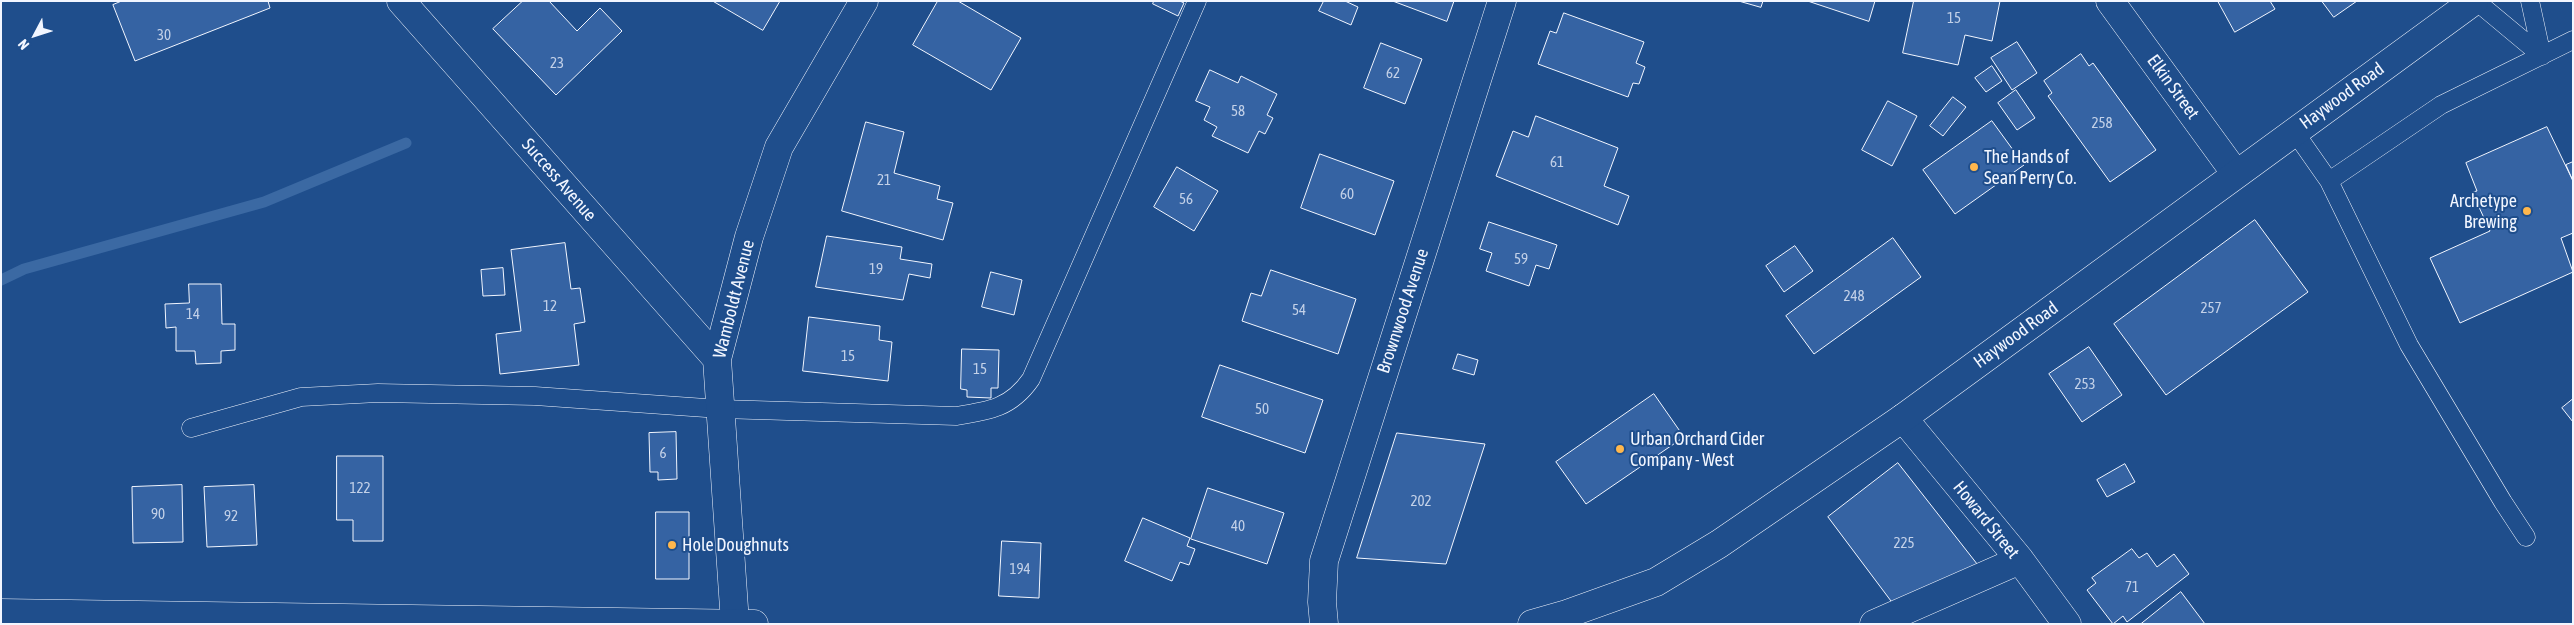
<!DOCTYPE html>
<style>
body{margin:0}
#map{position:relative;width:2574px;height:625px;overflow:hidden;background:#1f4e8c;font-family:"Asap Condensed",sans-serif}
canvas{display:block}
.frame{position:absolute;inset:0;border:2px solid #f2f6ff;pointer-events:none}
.north{position:absolute;left:10px;top:10px;width:50px;height:50px;-webkit-text-stroke:4px #1f4e8c;paint-order:stroke;rotate:230deg;font-size:14px;font-weight:700;line-height:20px;text-align:center;color:#f2f6ff}
.north::after{content:'';display:block;margin:auto;width:18px;height:22px;background:#f2f6ff;clip-path:polygon(50% 0,100% 100%,50% 72%,0 100%)}
</style>
<div id="map">
<canvas width="2574" height="625"></canvas>
<div class="frame"></div>
<div class="north">N</div>
</div>
<script>
const g = document.querySelector('canvas').getContext('2d');
g.lineJoin = 'round';
function trace(path, color, width, dash) {
  g.strokeStyle = color;
  g.lineWidth = width;
  g.lineCap = dash ? 'butt' : 'round';
  g.setLineDash(dash || []);
  g.stroke(path);
}
function fill(path, color) {
  g.fillStyle = color;
  g.fill(path, 'evenodd');
}
function write(font, color, halo, rows, align = 'center') {
  g.font = font + ' "Asap Condensed",sans-serif';
  g.lineWidth = 4;
  g.setLineDash([]);
  g.textBaseline = 'middle';
  g.strokeStyle = halo;
  g.fillStyle = color;
  for (const [text, x, y, turn = 0] of rows) {
    g.save();
    g.translate(x, y);
    g.rotate((+turn || 0) * Math.PI / 180);
    g.textAlign = isNaN(turn) ? turn : align;
    if (halo) g.strokeText(text, 0, 0);
    g.fillText(text, 0, 0);
    g.restore();
  }
}
trace(new Path2D(`
 M1 280 24 269 264 202 406 143`), '#3b69a3', 11);
const building = new Path2D(`
 M122 1H268L270 8 135 61 113 5Z
 M523 1H549L577 31 600 8 622 31 556 95 493 29Z
 M713 1H780L763 30Z
 M938 1H958L1021 38 991 90 913 45Z
 M1154 1H1180L1184 3 1178 16 1153 4Z
 M1324 1H1345L1358 7 1351 25 1319 11Z
 M1393 1H1454L1447 21Z
 M1739 1H1763L1761 7Z
 M1808 1H1875L1869 21Z
 M1914 1H2000L1992 41 1965 35 1958 65 1903 53Z
 M2218 1H2270L2275 9 2235 32Z
 M2322 1H2357L2334 17Z
 M1564 13 1644 42 1636 63 1645 67 1639 84 1633 83 1628 97 1538 64 1550 31 1556 33Z
 M2017 42 2037 73 2012 90 1991 58Z
 M1381 43 1422 59 1405 104 1364 88Z
 M2081 54 2089 66 2093 63 2156 150 2110 182 2048 96 2052 93 2044 81Z
 M1992 66 2002 81 1986 92 1975 78Z
 M1210 70 1238 83 1241 76 1277 94 1267 115 1273 118 1265 134 1259 131 1248 153 1212 136 1217 127 1204 120 1210 107 1196 101Z
 M2016 90 2035 118 2017 130 1998 103Z
 M1953 97 1966 107 1943 136 1930 126Z
 M1888 101 1917 116 1892 166 1862 150Z
 M1536 116 1618 148 1604 186 1629 196 1618 225 1496 176 1513 131 1528 137Z
 M1992 121 2024 165 1955 214 1923 170Z
 M866 122 904 132 894 173 940 186 937 199 953 203 943 240 842 211Z
 M2547 127 2573 181V233L2561 238 2573 272 2460 323 2430 258 2490 231 2472 192 2477 191 2466 163Z
 M1320 154 1394 181 1375 235 1301 208Z
 M2573 162V181L2566 165Z
 M1177 167 1218 191 1194 231 1154 207Z
 M2255 220 2308 292 2166 395 2114 324Z
 M1489 222 1557 245 1549 269 1536 265 1529 286 1486 271 1492 253 1480 249Z
 M827 236 902 247 900 259 932 264 930 278 909 274 903 300 816 287Z
 M1893 238 1921 277 1814 354 1786 316Z
 M565 243 571 289 580 288 585 322 574 324 579 365 500 374 496 334 521 331 511 250Z
 M1795 246 1813 271 1784 292 1766 266Z
 M503 268 505 295 483 296 481 270Z
 M1271 270 1356 299 1338 354 1242 321 1251 293 1261 296Z
 M991 272 1022 280 1014 315 982 307Z
 M189 284H221L222 324H235V350L221 351V363L196 364 195 351H176V327L166 328 165 304 189 303Z
 M809 317 880 326 879 340 892 342 888 381 803 371Z
 M2089 347 2122 395 2082 422 2049 374Z
 M962 349 999 350 998 388H991V398L967 397V390L961 389Z
 M1458 354 1478 360 1474 375 1453 369Z
 M1220 365 1323 400 1305 453 1202 417Z
 M1654 394 1684 437 1586 504 1556 462Z
 M2573 399V422L2562 408Z
 M676 432 677 479 658 480V472H650L649 433Z
 M1397 433 1485 444 1446 564 1357 558Z
 M337 456H383V541H353V520H337Z
 M1898 463 1981 569 1894 605 1828 517Z
 M2125 464 2135 482 2107 497 2097 480Z
 M182 485 183 542 133 543 132 487Z
 M254 485 257 545 207 547 204 487Z
 M1208 488 1284 513 1267 564 1191 539Z
 M656 512H689V579H656Z
 M1143 518 1190 538 1187 546 1195 549 1189 565 1180 562 1172 581 1125 561Z
 M1002 541 1041 543 1039 598 999 596Z
 M2132 549 2139 558 2147 553 2157 567 2174 554 2189 574 2127 622 2123 616 2113 624 2087 590 2096 583 2092 578Z
 M2181 592 2205 624H2141Z`);
fill(building, '#3563a3');
trace(building, '#f2f6ff', 1);
const service = new Path2D(`
 M2476 1 2542 56 2530 1
 M2294 131 2329 181 2409 345 2503 502 2526 537
 M2329 181 2441 105 2573 40
 M191 428 301 397 378 393 535 396 720 409 956 416C989 411 1011 408 1031 379L1197 1`);
const minor = new Path2D(`
 M401 1 717 359
 M2110 1 2236 174
 M1903 418 2020 560 2067 624
 M735 623 717 359 749 237 779 147 864 1
 M1324 624 1322 602 1324 561 1502 1
 M1874 624 2020 560`);
const primary = new Path2D(`
 M1 613 754 624
 M1532 624 1567 614 1656 582 1719 544 1903 418 2474 1`);
trace(service, '#f2f6ff', 19);
trace(minor, '#f2f6ff', 29);
trace(primary, '#f2f6ff', 29);
trace(service, '#1f4e8c', 18);
trace(minor, '#1f4e8c', 28);
trace(primary, '#1f4e8c', 28);
for (const [x, y, r, color] of [
 [1974,167,5,"#ffb74d"],
 [2527,211,5,"#ffb74d"],
 [1620,449,5,"#ffb74d"],
 [672,545,5,"#ffb74d"]
]) {
  const dot = new Path2D();
  dot.arc(x, y, r, 0, 2 * Math.PI);
  g.fillStyle = color;
  g.fill(dot);
  trace(dot, '#1f4e8c', 2);
}
write('15px', '#c3d1e8', null, [
 ["15",1954,18],
 ["30",164,35],
 ["23",557,63],
 ["62",1393,73],
 ["58",1238,111],
 ["258",2102,123],
 ["61",1557,162],
 ["21",884,180],
 ["60",1347,194],
 ["56",1186,199],
 ["59",1521,259],
 ["19",876,269],
 ["248",1854,296],
 ["12",550,306],
 ["257",2211,308],
 ["54",1299,310],
 ["14",193,314],
 ["15",848,356],
 ["15",980,369],
 ["253",2085,384],
 ["50",1262,409],
 ["6",663,453],
 ["122",360,488],
 ["202",1421,501],
 ["90",158,514],
 ["92",231,516],
 ["40",1238,526],
 ["225",1904,543],
 ["194",1020,569],
 ["71",2132,587]
]);
write('18px', '#f2f6ff', '#1f4e8c', [
 ["Elkin Street",2173,87,54],
 ["Haywood Road",2342,96,-36],
 ["Success Avenue",559,180,49],
 ["Wamboldt Avenue",734,299,-76],
 ["Brownwood Avenue",1403,311,-72],
 ["Haywood Road",2016,335,-36],
 ["Howard Street",1986,520,51]
]);
write('18px', '#f2f6ff', '#1f4e8c', [
 ["The Hands of",1984,157],
 ["Sean Perry Co.",1984,178],
 ["Archetype",2517,201,"right"],
 ["Brewing",2517,222,"right"],
 ["Urban Orchard Cider",1630,439],
 ["Company - West",1630,460],
 ["Hole Doughnuts",682,545]
], 'left');
</script>
